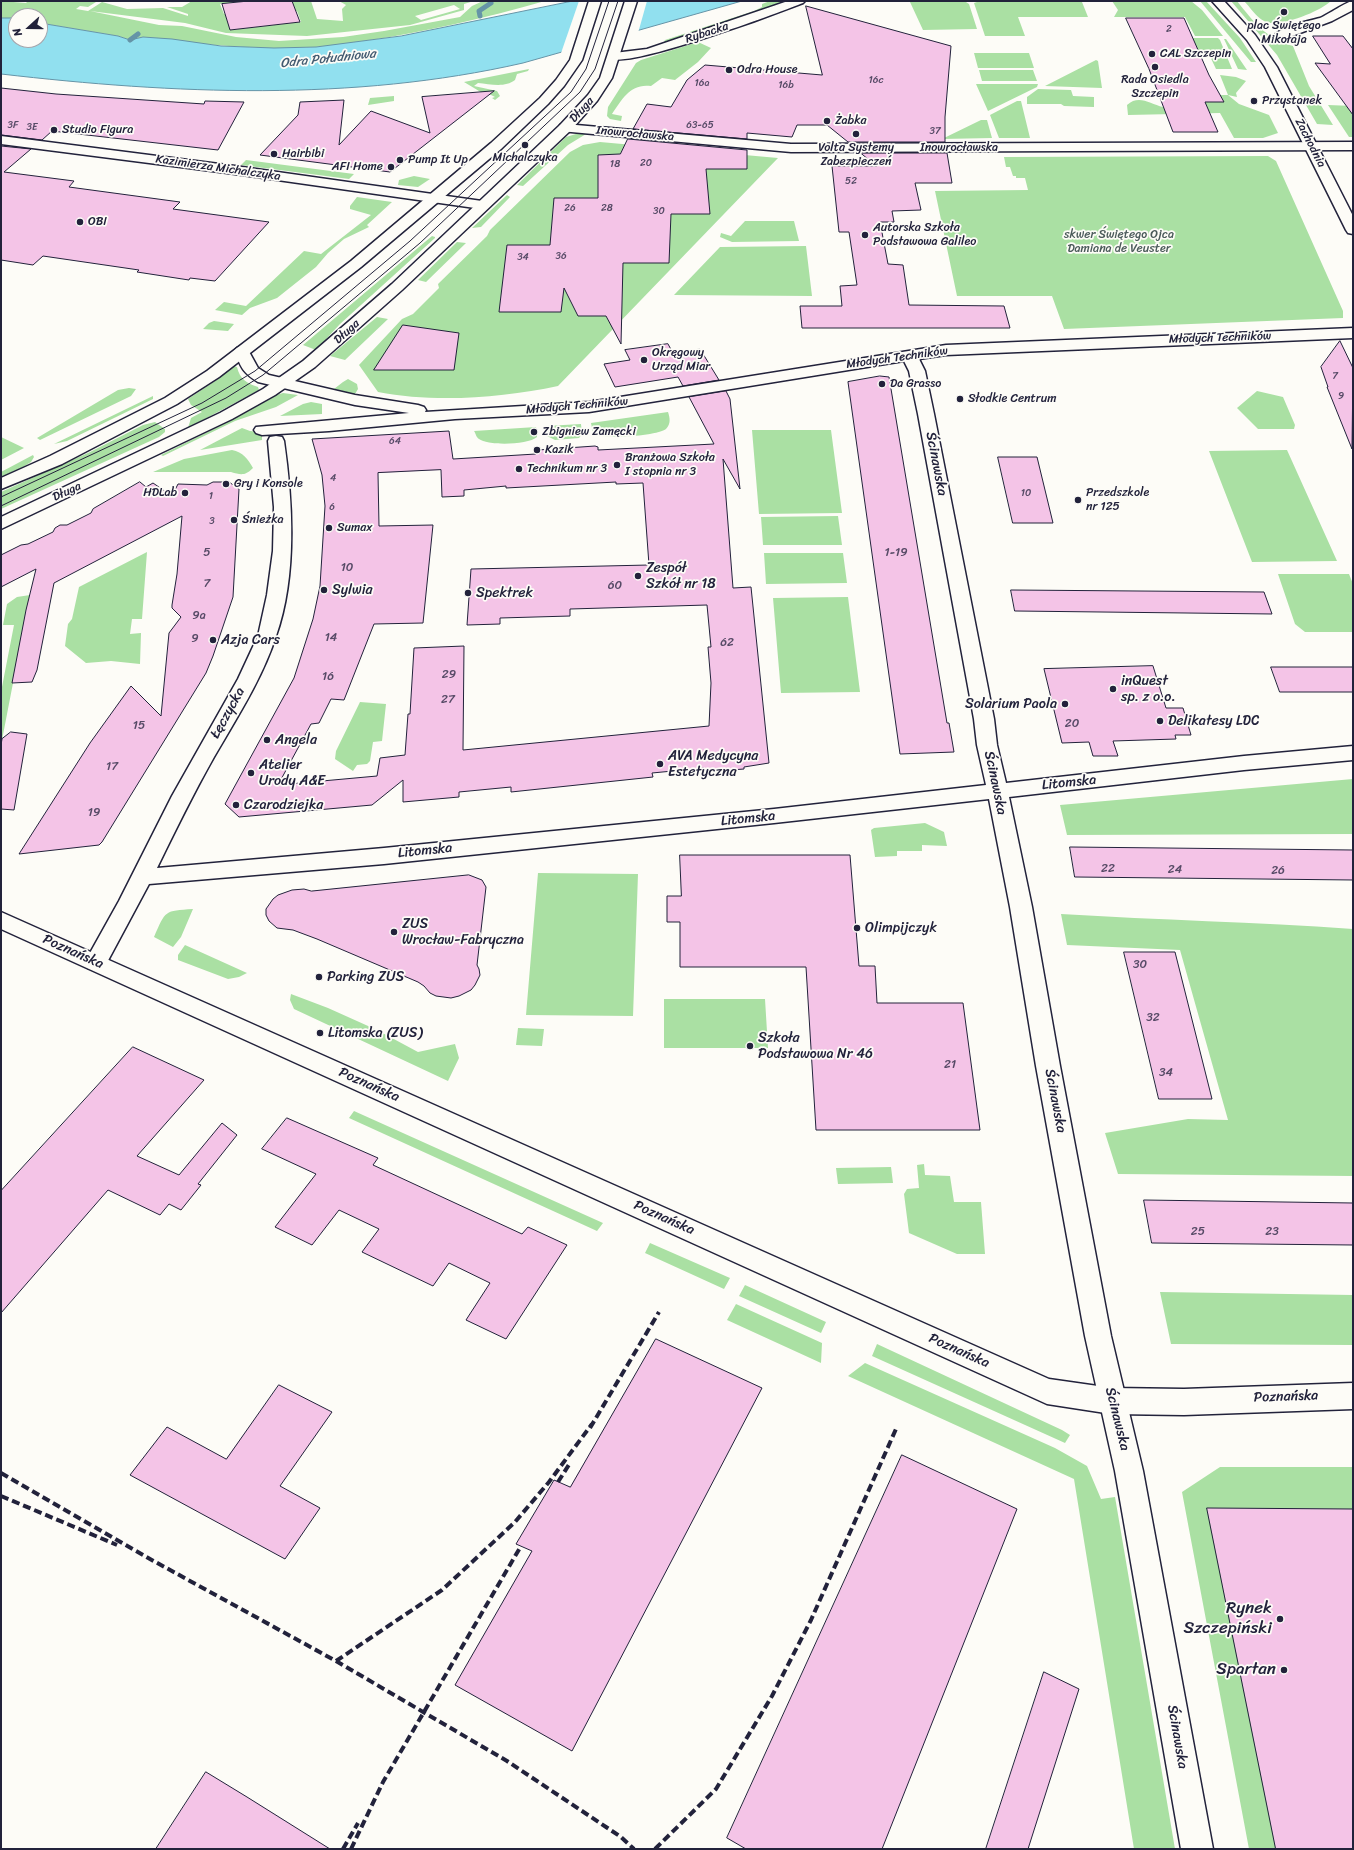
<!DOCTYPE html>
<meta charset="utf-8">
<style>
body{margin:0}
#map{position:relative;width:1354px;height:1850px;overflow:hidden;background:#fdfcf7;font-family:Sriracha,sans-serif}
canvas{display:block}
.frame{position:absolute;inset:0;border:2px solid #22223b;pointer-events:none}
.north{position:absolute;left:8px;top:8px;width:40px;height:40px;box-sizing:border-box;background:#fdfcf7;border:1px solid #a5a5ac;border-radius:50%;rotate:249deg;font-size:11px;font-weight:700;line-height:16px;text-align:center;color:#22223b}
.north::after{content:'';display:block;margin:auto;width:14px;height:18px;background:#22223b;clip-path:polygon(50% 0,100% 100%,50% 72%,0 100%)}
</style>
<div id="map">
<canvas width="1354" height="1850"></canvas>
<div class="frame"></div>
<div class="north">N</div>
</div>
<script>
const g = document.querySelector('canvas').getContext('2d');
g.lineJoin = 'round';
function fill(path, color) {
  g.fillStyle = color;
  g.fill(path, 'evenodd');
}
function trace(path, color, width, dash) {
  g.strokeStyle = color;
  g.lineWidth = width;
  g.lineCap = dash ? 'butt' : 'round';
  g.setLineDash(dash || []);
  g.stroke(path);
}
function write(font, color, halo, rows, align = 'center') {
  g.font = font + ' Sriracha,sans-serif';
  g.lineWidth = 3.5;
  g.setLineDash([]);
  g.textBaseline = 'middle';
  g.strokeStyle = halo;
  g.fillStyle = color;
  for (const [text, x, y, turn = 0] of rows) {
    g.save();
    g.translate(x, y);
    g.rotate((+turn || 0) * Math.PI / 180);
    g.textAlign = isNaN(turn) ? turn : align;
    if (halo) g.strokeText(text, 0, 0);
    g.fillText(text, 0, 0);
    g.restore();
  }
}
fill(new Path2D(`
 M1 1 26 3 28 1H95L96 2 88 7 80 6 76 9 88 11 102 2 127 9 163 8 188 16V14L167 7H182L192 1H249L220 4 224 14 294 7 292 1H311L317 19 343 21 342 9 346 5 339 1H474L464 4V10L410 25 307 36 226 33 185 23 90 11 159 25 182 26 236 37 279 41 343 37 384 31 460 17 472 6 483 1H545C485 18 426 32 364 41 348 43 332 46 316 47 258 51 200 44 143 37L130 40 118 36 40 23V16H16V18H1ZM454 5 460 9 421 20 415 16ZM297 11 301 22 230 30 227 19Z
 M770 1H788L663 44 665 40 754 11 762 7V4Z
 M1112 1H1191L1202 10 1223 36H1195L1185 17H1114L1118 10Z
 M1200 1H1206L1240 38 1256 62H1251Z
 M1231 1H1237C1254 22 1265 38 1293 46L1309 86 1333 125 1317 124 1277 55Z
 M1244 1H1331C1321 11 1278 29 1264 21 1256 17 1250 7 1244 1Z
 M910 2H966L969 4 977 29 923 30Z
 M977 2H1082L1088 17H1018L1025 36H985L974 3Z
 M1192 38H1218L1220 40 1232 69H1216L1207 50H1197Z
 M1224 39H1226L1247 70 1238 69Z
 M698 42 711 48 698 62 675 80 662 78 651 86C631 83 622 99 612 114L622 116 621 121 610 119 607 116 608 107 636 63 641 60Z
 M974 53H1029L1034 68H978Z
 M1096 60 1098 61 1102 88 1045 86Z
 M529 69 528 71 517 74 515 80C505 88 490 84 478 83L474 86 497 91 500 96 495 100 492 98 495 97 487 93 484 94 464 82Z
 M979 70H1033L1037 81H982Z
 M1220 75 1236 77 1246 81 1236 93 1237 97 1228 95Z
 M976 84H1038L1037 87 988 111Z
 M1038 89 1071 90 1073 96 1094 97V107L1064 106 1061 104H1027V97Z
 M1204 95H1228L1239 104 1269 115 1278 133 1263 138H1234L1220 113 1128 115 1127 105C1139 94 1150 104 1163 107 1174 109 1189 107 1201 107Z
 M394 96V101L368 105 370 98Z
 M1017 101H1021L1030 138H999L990 115Z
 M1328 105 1353 106V137H1349Z
 M981 120H987L992 138 942 139Z
 M576 134H586L568 145 523 186 517 185 566 137Z
 M600 142 778 158 558 386C501 398 435 403 378 392L359 365 402 319 413 314 439 288 438 284 487 236 490 230 570 152 583 145Z
 M1268 156 1276 161 1343 311V318L1064 329 1052 296H957L935 191 1028 190 1025 178H1016V176H1013L1010 167H1006L1004 157Z
 M246 160 354 174 349 179 241 165Z
 M414 176 430 179 418 187 398 185 399 180Z
 M507 195 510 197 481 227 472 228Z
 M357 197 392 202 367 225 369 227 344 239 328 253 316 267 277 298 250 308 242 315 215 310 224 302 246 306 304 251 321 254 371 215 350 209V206Z
 M745 221H794L799 241 732 242 720 237 721 233 731 236Z
 M432 236 435 237V238L340 324 316 350 303 345Z
 M457 242 466 243 426 282 418 280Z
 M806 246 812 296 674 295 720 247Z
 M377 317 388 319 345 360 330 356Z
 M214 321 234 324 228 331 203 329 209 323Z
 M234 366 237 367C240 379 246 383 258 387L259 390 188 428 191 418 202 412 191 405 188 399 218 379Z
 M348 379 357 384 358 389 355 394 334 389 343 382Z
 M129 388 136 389 131 396 40 440 37 438 118 390Z
 M1257 391 1283 397 1295 425 1294 429H1258L1237 408Z
 M283 393 298 395 276 407 235 421 163 456 161 455 224 424 273 396Z
 M153 396V399L67 441 54 444Z
 M311 402 322 404V414L280 416 303 404Z
 M668 412C670 418 671 424 666 429 658 436 600 440 593 433L591 423Z
 M155 422 165 429V432L159 437 1 509V492L90 452 143 425Z
 M581 424 582 434 579 438 555 440 547 436 546 426Z
 M536 427 537 437C528 445 488 446 479 439 476 437 476 434 474 431Z
 M242 428 250 431 262 432V440L200 450Z
 M752 430H831L842 513 759 514Z
 M1 437 24 448 1 460Z
 M232 450C243 452 248 459 253 468 245 476 241 475 231 472H153L184 459Z
 M1287 450 1337 561 1252 562 1209 451Z
 M33 455 34 457 31 462 23 467 1 477V472Z
 M838 516 842 545H763L761 517Z
 M147 552 142 619H132L130 634 141 633 140 664 111 661 86 663 65 646 68 624 72 619 79 587Z
 M764 553H843L847 583 766 584Z
 M1278 574H1349L1353 584V632H1305L1295 624Z
 M30 595 2 740H1V692L14 625H3L7 604 17 597Z
 M848 597 860 692 781 693 773 598Z
 M360 702 386 704 382 741 373 742 370 761 367 764 357 765 353 771 335 759 336 751Z
 M1353 779V834L1067 835 1060 805Z
 M925 823 944 832 947 846 922 845V851H897V856L875 857 871 830 874 828Z
 M538 873 638 874 633 1016 526 1015Z
 M193 909 181 937 173 947 154 937C166 910 164 911 193 909Z
 M1061 914C1159 920 1256 922 1353 929V1176L1118 1174 1105 1133 1188 1119 1228 1120 1180 950 1067 945Z
 M185 945 247 973 239 977 228 979 178 960V955Z
 M291 994 328 1008 377 1030 418 1052 455 1044 459 1058 448 1081 294 1009 290 1000Z
 M664 999H765L768 1048H664Z
 M518 1028 544 1029 542 1046 516 1045Z
 M354 1111 603 1223 597 1231 349 1118Z
 M924 1164 925 1175 950 1176 954 1202H981L985 1254H957L909 1233 904 1194 907 1189 919 1188 917 1165Z
 M891 1167 893 1183 838 1184 836 1168Z
 M650 1243 730 1278 724 1289 645 1253Z
 M745 1285 826 1322 821 1333 739 1296Z
 M1160 1292 1353 1295V1345L1171 1344Z
 M736 1304 822 1343 821 1363 727 1320Z
 M877 1344 1062 1430 1070 1435 1065 1443 872 1356Z
 M865 1363 1055 1448 1087 1466 1101 1499 1115 1497 1175 1849H1134L1074 1479 848 1376Z
 M1220 1467H1353V1849H1249L1182 1492Z`), '#aae0a3');
const water = new Path2D(`
 M573 1H742L523 63C352 102 174 94 1 74V18H16V40H40V23L118 36 130 40 143 37 172 39 221 46 274 48 316 47 401 36Z`);
fill(water, '#91e0ef');
trace(water, '#6594a7', 1);
fill(new Path2D(`
 M579 1H647L638 33 560 56Z`), '#fdfcf7');
trace(new Path2D(`
 M480 16 479 11 491 3
 M130 40 138 34`), '#6594a7', 5);
const building = new Path2D(`
 M249 1H292L300 22 230 30 222 4Z
 M806 6 951 46 945 117V142H848L827 125H797L792 137 747 133V139L633 129 647 104 671 107 687 80 705 65 822 75Z
 M1126 18H1184L1209 75 1224 102H1205L1218 132H1173L1149 69Z
 M1313 36H1343L1353 49V115L1315 63 1330 64Z
 M1 88 56 94 204 104 205 101 244 102 218 150 52 131 42 140 1 135Z
 M494 91 390 172 260 155 298 115 300 102 344 100 339 145 371 111 430 133 422 97Z
 M628 139 747 150V169H706L710 214H671L669 263H623L621 344 606 316H578L564 288 561 312H499L507 245H550L554 198H598V155L620 154Z
 M1 146 31 149 4 172 74 181 69 187 180 202 173 209 269 222 215 281 190 278 189 280 137 272 139 270 43 256 33 265 1 260Z
 M861 153H947L952 183H915L921 210 892 211 894 222H880L888 264 903 265 909 305 1004 306 1010 328H802L800 306H842L840 286 857 285 849 232H839L832 166H876Z
 M403 325 459 333 454 370H374Z
 M1340 341 1353 368 1352 449 1327 387H1328L1321 367Z
 M668 344 673 353 700 349 719 380 683 386 678 377 615 387 604 364 630 360 625 350Z
 M880 376 889 377 947 723H949L954 752 900 754 848 382Z
 M726 391 730 399 740 489 723 459 733 588 751 587 769 763 744 767V769L705 772 704 768 652 773 653 777 511 792V787L459 792V797L403 802V780L372 805 239 817 225 804 294 678 313 619 320 586 325 506 322 475 312 439 449 431 453 459 536 454 535 450H538L595 446 598 447V450L714 444 689 397ZM441 470 442 497 464 496V490L506 486V488L616 482V484L643 483 649 565 471 569 467 625 500 624V618L570 616V609L707 605 711 647H708L711 683 709 726 463 750 464 646 414 648 410 714H408L405 755 380 758 377 776 278 785 311 724 319 723 331 699 344 700 374 624 423 623 433 525 379 526 378 473Z
 M998 457H1037L1053 523H1013Z
 M140 482 146 487 153 483 172 496 178 484 207 485 213 482H229L239 489 233 597 213 656 206 673 102 842 99 845 19 854 90 743 131 686 161 716 169 633 181 617 172 608V605L177 574 182 516 54 583 37 670 32 682 12 683 26 610 36 569 1 587V555L21 545 28 544 53 532 55 528 60 525H67L91 513 93 509Z
 M1011 590 1264 592 1272 614 1015 611Z
 M1153 666 1166 708H1183L1191 735H1175L1176 739 1113 741 1118 756H1093L1089 742 1062 743 1044 669Z
 M1271 667H1353V692H1280Z
 M11 732 27 734 14 810 1 809V745L2 739Z
 M1070 847 1353 850V880L1075 877Z
 M680 855H850L859 966H875L877 1003H963L980 1130H816L806 967H680V922H667V896H681Z
 M469 875 482 880 486 887 477 965 479 969 480 975 475 985 471 990 459 996 451 998 436 996 430 993 424 986 418 982 317 939 293 930 277 928 269 921 266 915V909L273 899 278 895 292 890 304 889 311 891Z
 M1124 952H1175L1212 1099H1159Z
 M133 1047 204 1080 137 1156 179 1175 222 1123 237 1135 198 1184 201 1185 181 1210 169 1204 160 1215 108 1190 1 1313V1191Z
 M287 1118 378 1158 373 1165 522 1234 528 1227 567 1245 506 1339 466 1320 490 1283 449 1263 433 1286 362 1252 379 1229 339 1210 312 1245 275 1227 316 1174 262 1149Z
 M1144 1200 1353 1203V1245L1152 1243Z
 M656 1339 762 1388 572 1751 455 1685 532 1551 516 1544 554 1480 570 1487Z
 M279 1385 332 1412 280 1486 320 1508 285 1559 130 1475 167 1427 226 1459Z
 M902 1455 1017 1509 882 1849H746L727 1838Z
 M1207 1508 1353 1509V1849H1276Z
 M1044 1672 1079 1689 1028 1849H986Z
 M206 1772 247 1797 330 1849H156Z`);
fill(building, '#f4c4e7');
trace(building, '#22223b', 1);
const street = new Path2D(`
 M788 1H805L803 3C780 12 619 73 608 57L614 53 647 49Z
 M1353 1V10L1332 21 1284 39H1276L1274 36C1280 27 1309 21 1320 18 1329 14 1346 2 1353 1Z
 M565 124 791 144 1353 142V150L791 152 560 131 559 128 560 125Z
 M1 136 235 166 482 201 487 202 489 205 487 208 482 209 235 174 1 144Z
 M1353 328V338L946 355 919 359 925 371 934 414 994 719 997 745 1006 783 1244 756 1353 746V760L1244 770 1009 797 1032 907 1060 1066 1111 1336 1143 1471 1213 1849H1181L1115 1471 1085 1336 1036 1066 1010 907 989 799 774 823 384 864 149 884 104 968 96 970 88 968 85 962 119 901 172 796 238 679 258 636 267 595 273 551 274 507 268 441 270 437 276 436 282 437 284 441C293 503 297 577 276 636 262 679 236 719 214 757 193 794 175 831 157 868L384 848 774 809 986 785 977 745 974 719 918 414 909 371 904 361 589 412 455 419 329 431 262 435 256 433 254 430 256 427 409 413 355 405 258 382C242 372 242 368 234 351L237 348 242 346 247 348 258 368 269 375 355 395 418 405 424 407 426 410 425 412 589 402 946 345Z`);
const secondary = new Path2D(`
 M589 1H601L582 60 564 86 548 104 501 149 361 267 219 377 177 404 62 464 1 489V478L50 456 165 398 207 371 351 261 491 143 540 98 556 80 570 60Z
 M625 1H637L612 78 597 101 570 131 402 290 315 367 275 395 232 419 1 529V517L220 413 263 389 303 361 392 284 560 125 588 95 600 78Z
 M1212 1H1224L1255 35 1277 67 1353 216V234L1348 233 1346 230 1265 67 1247 40Z
 M1 912 1049 1379 1112 1388 1184 1389 1353 1383V1409L1184 1415 1112 1414 1047 1404 1 929Z`);
trace(street, '#22223b', 3);
trace(secondary, '#22223b', 3);
fill(street, '#fdfcf7');
fill(secondary, '#fdfcf7');
trace(new Path2D(`
 M1 497 202 403 255 371 410 241 571 92 586 69 609 1
 M1 506 226 398 263 375 420 243 580 92 595 69 618 1`), '#22223b', 1);
trace(new Path2D(`
 M590 1428 659 1312
 M1 1473 150 1559 336 1661 507 1761 621 1837 634 1849
 M558 1482 570 1463
 M1 1496 117 1545
 M336 1661 442 1590 515 1522 549 1482 592 1424
 M343 1849 358 1823
 M351 1849 383 1782 521 1546
 M655 1849 716 1789 772 1696 811 1620 896 1429`), '#22223b', 4, [8, 4]);
for (const [x, y, r, color] of [
 [1284,12,4,"#22223b"],
 [1152,54,4,"#22223b"],
 [1155,67,4,"#22223b"],
 [729,70,4,"#22223b"],
 [1254,101,4,"#22223b"],
 [827,121,4,"#22223b"],
 [54,130,4,"#22223b"],
 [856,134,4,"#22223b"],
 [525,145,4,"#22223b"],
 [274,154,4,"#22223b"],
 [400,160,4,"#22223b"],
 [391,167,4,"#22223b"],
 [80,222,4,"#22223b"],
 [865,235,4,"#22223b"],
 [644,360,4,"#22223b"],
 [882,384,4,"#22223b"],
 [960,399,4,"#22223b"],
 [534,432,4,"#22223b"],
 [537,450,4,"#22223b"],
 [617,465,4,"#22223b"],
 [519,469,4,"#22223b"],
 [226,484,4,"#22223b"],
 [185,493,4,"#22223b"],
 [1078,500,4,"#22223b"],
 [234,520,4,"#22223b"],
 [329,528,4,"#22223b"],
 [638,576,4,"#22223b"],
 [324,590,4,"#22223b"],
 [468,593,4,"#22223b"],
 [213,640,4,"#22223b"],
 [1113,689,4,"#22223b"],
 [1065,704,4,"#22223b"],
 [1160,721,4,"#22223b"],
 [267,740,4,"#22223b"],
 [660,764,4,"#22223b"],
 [251,773,4,"#22223b"],
 [236,805,4,"#22223b"],
 [857,928,4,"#22223b"],
 [394,932,4,"#22223b"],
 [319,977,4,"#22223b"],
 [320,1033,4,"#22223b"],
 [750,1046,4,"#22223b"],
 [1280,1619,4,"#22223b"],
 [1284,1670,4,"#22223b"]
]) {
  const dot = new Path2D();
  dot.arc(x, y, r, 0, 2 * Math.PI);
  g.fillStyle = color;
  g.fill(dot);
  trace(dot, '#fdfcf7', 1.5);
}
write('10px', '#564a66', null, [
 ["2",1169,29],
 ["16c",876,80],
 ["16a",702,83],
 ["16b",786,85],
 ["3F",13,125],
 ["63-65",700,125],
 ["3E",32,127],
 ["37",935,131],
 ["20",646,163],
 ["18",615,164],
 ["52",851,181],
 ["26",570,208],
 ["28",607,208],
 ["30",659,211],
 ["36",561,256],
 ["34",523,257],
 ["7",1335,376],
 ["9",1341,396],
 ["64",395,441],
 ["4",333,478],
 ["10",1026,493],
 ["1",211,496],
 ["6",332,507],
 ["3",212,521]
]);
write('12px', '#22223b', '#fdfcf7', [
 ["plac Świętego",1284,26,"center"],
 ["Mikołaja",1284,40,"center"],
 ["CAL Szczepin",1160,54],
 ["Odra House",737,70],
 ["Rada Osiedla",1155,80,"center"],
 ["Szczepin",1155,94,"center"],
 ["Przystanek",1262,101],
 ["Żabka",835,121],
 ["Studio Figura",62,130],
 ["Volta Systemy",856,148,"center"],
 ["Zabezpieczeń",856,162,"center"],
 ["Hairbibi",282,154],
 ["Michalczyka",525,158,"center"],
 ["Pump It Up",408,160],
 ["AFI Home",383,167,"right"],
 ["OBI",88,222],
 ["Autorska Szkoła",873,228],
 ["Podstawowa Galileo",873,242],
 ["Okręgowy",652,353],
 ["Urząd Miar",652,367],
 ["Da Grasso",890,384],
 ["Słodkie Centrum",968,399],
 ["Zbigniew Zamęcki",542,432],
 ["Kazik",545,450],
 ["Branżowa Szkoła",625,458],
 ["I stopnia nr 3",625,472],
 ["Technikum nr 3",527,469],
 ["Gry i Konsole",234,484],
 ["HDLab",177,493,"right"],
 ["Przedszkole",1086,493],
 ["nr 125",1086,507],
 ["Śnieżka",242,520],
 ["Sumax",337,528]
], 'left');
write('12px', '#22223b', '#fdfcf7', [
 ["Rybacka",707,33,-18],
 ["Długa",582,110,-48],
 ["Inowrocławska",635,134,5],
 ["Zachodnia",1310,143,63],
 ["Inowrocławska",959,148],
 ["Kazimierza Michalczyka",218,168,8],
 ["Długa",347,332,-42],
 ["Młodych Techników",1220,338,-2],
 ["Młodych Techników",897,358,-8],
 ["Młodych Techników",577,406,-5],
 ["Długa",67,492,-25]
]);
write('12px', '#4b5b5a', '#fdfcf7', [
 ["skwer Świętego Ojca",1119,235],
 ["Damiana de Veuster",1119,249]
]);
write('12px', '#564a66', null, [
 ["5",207,553],
 ["1-19",896,553],
 ["10",347,568],
 ["7",207,584],
 ["60",615,586],
 ["9a",199,616],
 ["14",331,638],
 ["9",195,639],
 ["62",727,643],
 ["29",449,675],
 ["16",328,677],
 ["27",448,700],
 ["20",1072,724],
 ["15",139,726],
 ["17",112,767],
 ["19",94,813],
 ["22",1108,869],
 ["24",1175,870],
 ["26",1278,871],
 ["30",1140,965],
 ["32",1153,1018],
 ["21",950,1065],
 ["34",1166,1073],
 ["25",1198,1232],
 ["23",1272,1232]
]);
write('italic 13px', '#435b71', '#fdfcf7', [
 ["Odra Południowa",328,59,-6]
]);
write('14px', '#22223b', '#fdfcf7', [
 ["Ścinawska",936,464,79],
 ["Łęczycka",228,713,-61],
 ["Ścinawska",995,783,78],
 ["Litomska",1069,783,-6],
 ["Litomska",748,819,-6],
 ["Litomska",425,851,-6],
 ["Poznańska",73,952,24],
 ["Poznańska",369,1085,24],
 ["Ścinawska",1055,1101,79],
 ["Poznańska",664,1218,24],
 ["Poznańska",959,1351,24],
 ["Poznańska",1286,1397,-2],
 ["Ścinawska",1117,1419,76],
 ["Ścinawska",1177,1737,80]
]);
write('14px', '#22223b', '#fdfcf7', [
 ["Zespół",646,568],
 ["Szkół nr 18",646,584],
 ["Sylwia",332,590],
 ["Spektrek",476,593],
 ["Azja Cars",221,640],
 ["inQuest",1121,681],
 ["sp. z o.o.",1121,697],
 ["Solarium Paola",1057,704,"right"],
 ["Delikatesy LDC",1168,721],
 ["Angela",275,740],
 ["AVA Medycyna",668,756],
 ["Estetyczna",668,772],
 ["Atelier",259,765],
 ["Urody A&E",259,781],
 ["Czarodziejka",244,805],
 ["ZUS",402,924],
 ["Wrocław-Fabryczna",402,940],
 ["Olimpijczyk",865,928],
 ["Parking ZUS",327,977],
 ["Litomska (ZUS)",328,1033],
 ["Szkoła",758,1038],
 ["Podstawowa Nr 46",758,1054]
], 'left');
write('17px', '#22223b', '#fdfcf7', [
 ["Rynek",1272,1609],
 ["Szczepiński",1272,1629],
 ["Spartan",1276,1670]
], 'right');
</script>
